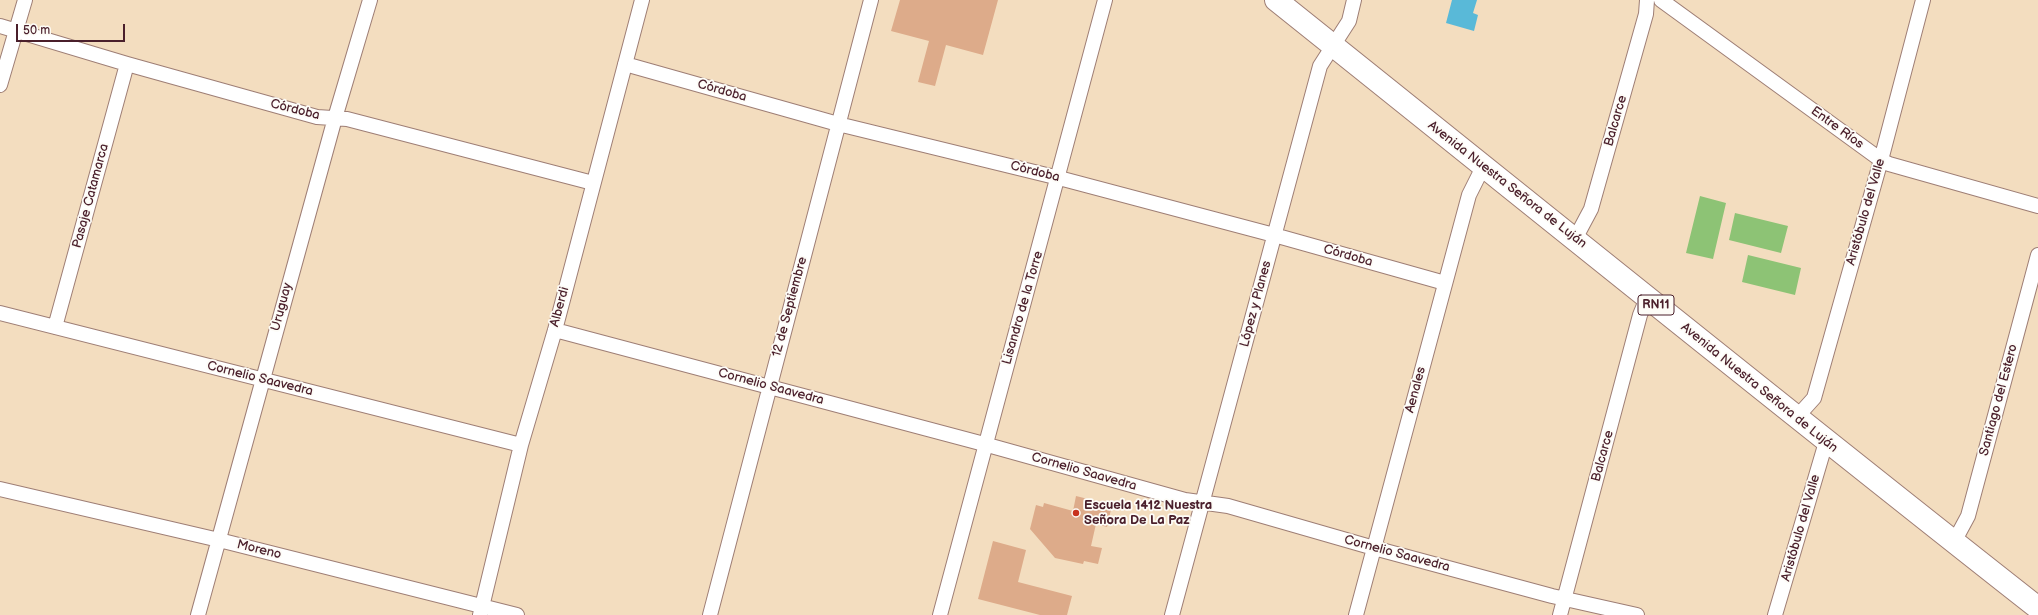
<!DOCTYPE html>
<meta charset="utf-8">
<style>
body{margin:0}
#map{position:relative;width:2038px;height:615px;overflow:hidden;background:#f3ddbf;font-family:"Balsamiq Sans",sans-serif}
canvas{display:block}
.scale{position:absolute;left:16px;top:24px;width:109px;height:18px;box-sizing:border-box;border:2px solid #4a1f2b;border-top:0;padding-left:5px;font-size:12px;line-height:14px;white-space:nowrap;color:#4a1f2b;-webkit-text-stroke:3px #fdfcf7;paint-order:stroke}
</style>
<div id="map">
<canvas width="2038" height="615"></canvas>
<div class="scale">50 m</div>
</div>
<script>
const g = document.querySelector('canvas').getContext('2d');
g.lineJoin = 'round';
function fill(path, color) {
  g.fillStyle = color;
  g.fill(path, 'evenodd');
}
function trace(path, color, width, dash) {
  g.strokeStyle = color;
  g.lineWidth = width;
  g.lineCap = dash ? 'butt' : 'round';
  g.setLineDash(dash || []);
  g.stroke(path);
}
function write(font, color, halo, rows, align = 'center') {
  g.font = font + ' "Balsamiq Sans",sans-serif';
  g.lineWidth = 3.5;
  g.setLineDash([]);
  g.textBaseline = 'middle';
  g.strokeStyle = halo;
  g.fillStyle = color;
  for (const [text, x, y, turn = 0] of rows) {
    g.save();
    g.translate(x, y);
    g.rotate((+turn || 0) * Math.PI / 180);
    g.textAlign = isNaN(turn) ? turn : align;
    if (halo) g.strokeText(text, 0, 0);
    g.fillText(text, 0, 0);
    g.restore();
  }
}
fill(new Path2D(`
 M1700 196 1726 203 1713 259 1686 253Z
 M1735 213 1788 226 1781 253 1729 240Z
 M1748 255 1801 268 1795 295 1742 282Z`), '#8dc375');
fill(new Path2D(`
 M1452 0H1477L1473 13 1478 15 1474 31 1446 23Z`), '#59b9d8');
fill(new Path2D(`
 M900 0H998L983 55 946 45 935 86 918 82 929 41 891 31Z
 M1076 496 1112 505 1107 527 1096 524 1091 546 1102 548 1098 564 1084 561 1083 564 1055 558 1030 529 1036 505 1043 507 1044 503 1073 511Z
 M993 541 1026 550 1018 582 1072 596 1067 615H1040L978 599Z`), '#ddab8a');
const street = new Path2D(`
 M1661 0 1881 160 1889 164 2038 206
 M0 26 127 64 317 117 347 119 593 183
 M625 64 838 124 1059 178 1274 235 1445 283
 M0 85 25 0
 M1575 239 1591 209 1646 14 1647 0
 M0 313 521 445
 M55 327 127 64
 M555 330 984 444 1185 500 1228 506 1374 548 1552 596 1637 615
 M1796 418 1814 398 1881 160 1923 0
 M0 489 219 540 517 615
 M1954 542 1968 516 2038 255
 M198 615 335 118 370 0
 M480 615 521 445 555 330 642 0
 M710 615 871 0
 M940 615C993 410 1052 205 1105 0
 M1172 615 1320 66 1349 21 1354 0
 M1356 615 1469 195 1483 167
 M1560 615 1640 315 1647 298
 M1775 615 1826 442`);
const primary = new Path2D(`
 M1276 0C1530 203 1782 407 2038 608`);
trace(street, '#9e7e75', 16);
trace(primary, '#9e7e75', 24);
trace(street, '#fff', 14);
trace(primary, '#fff', 22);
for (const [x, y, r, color] of [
 [1076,513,4,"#c8321e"]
]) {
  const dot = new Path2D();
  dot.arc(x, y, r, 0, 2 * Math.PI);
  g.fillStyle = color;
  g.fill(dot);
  trace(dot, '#fdfcf7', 1.5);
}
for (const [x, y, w] of [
 [1656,305,36]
]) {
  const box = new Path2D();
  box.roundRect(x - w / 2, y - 10, w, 20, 3);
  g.fillStyle = '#fdfcf7';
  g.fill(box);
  trace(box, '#4a1f2b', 1);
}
write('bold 12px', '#4a1f2b', null, [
 ["RN11",1656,305]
]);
write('13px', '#4a1f2b', '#fdfcf7', [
 ["Córdoba",722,91,16],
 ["Córdoba",295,110,14],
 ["Balcarce",1616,121,-74],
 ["Entre Ríos",1837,128,36],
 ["Córdoba",1035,172,14],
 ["Avenida Nuestra Señora de Luján",1507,185,38],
 ["Pasaje Catamarca",91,196,-75],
 ["Aristóbulo del Valle",1866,212,-74],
 ["Córdoba",1348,256,16],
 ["López y Planes",1256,304,-75],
 ["Uruguay",282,307,-75],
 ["Alberdi",560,307,-75],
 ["12 de Septiembre",790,307,-75],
 ["Lisandro de la Torre",1023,308,-74],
 ["Cornelio Saavedra",260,379,14],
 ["Cornelio Saavedra",771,387,15],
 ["Avenida Nuestra Señora de Luján",1759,388,39],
 ["Aenales",1416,390,-75],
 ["Santiago del Estero",1999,400,-75],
 ["Balcarce",1603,456,-75],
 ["Cornelio Saavedra",1084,472,16],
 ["Aristóbulo del Valle",1801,528,-74],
 ["Moreno",259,550,14],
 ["Cornelio Saavedra",1397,554,15]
]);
write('bold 13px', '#4a1f2b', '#fdfcf7', [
 ["Escuela 1412 Nuestra",1084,506],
 ["Señora De La Paz",1084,521]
], 'left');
</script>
